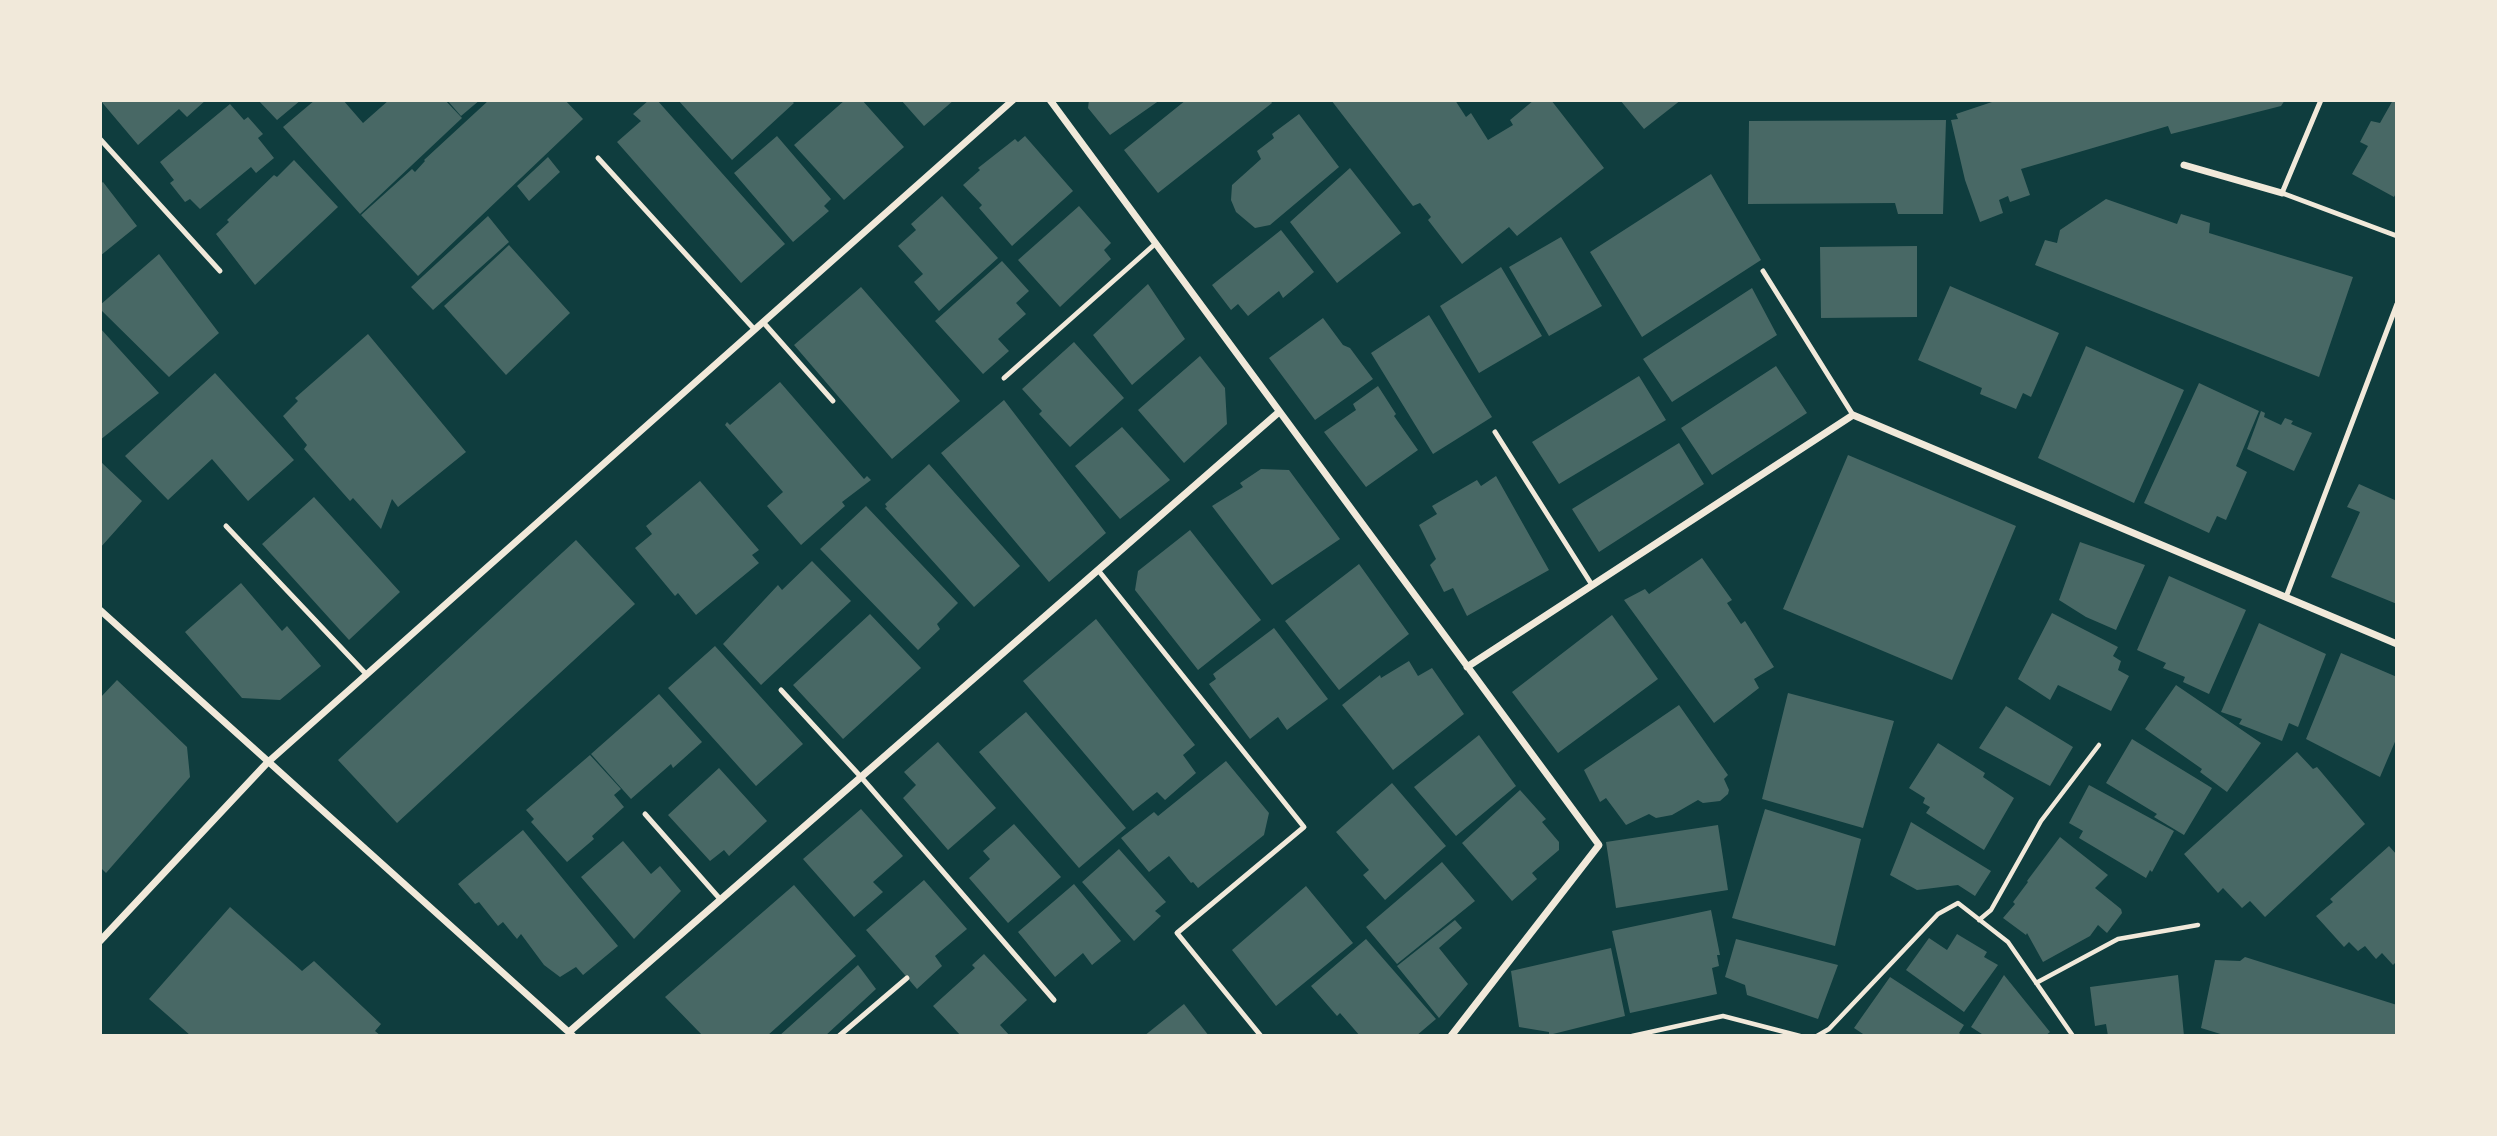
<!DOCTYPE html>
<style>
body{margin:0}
#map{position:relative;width:2497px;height:1136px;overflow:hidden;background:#0f3d3e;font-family:"Public Sans",sans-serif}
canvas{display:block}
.frame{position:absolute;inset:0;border:102px solid #f1e9da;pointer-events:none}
</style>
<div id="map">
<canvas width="2497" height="1136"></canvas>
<div class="frame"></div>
</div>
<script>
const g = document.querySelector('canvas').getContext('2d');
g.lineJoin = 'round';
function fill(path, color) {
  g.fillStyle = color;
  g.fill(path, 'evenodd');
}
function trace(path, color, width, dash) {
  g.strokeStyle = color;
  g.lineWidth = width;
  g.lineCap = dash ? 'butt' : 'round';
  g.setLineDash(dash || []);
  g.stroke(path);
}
fill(new Path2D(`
 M100 100H206L187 117 179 109 138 145Z
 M258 100H301L277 120Z
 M315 100H343L363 123 389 100H445L462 118 360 214 283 127Z
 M447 100H480L461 116Z
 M489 100H565L583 119 418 276 361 215 412 169 415 172 425 161 424 160Z
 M649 100H657L785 244 741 283 617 142 641 121 633 114Z
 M678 100H791L794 103 732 160Z
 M845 100H862L904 147 844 200 794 145Z
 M901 100H954L924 126Z
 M1089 100H1160L1110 135 1088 108Z
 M1186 100H1270L1272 103 1158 193 1124 150Z
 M1331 100H1455L1466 117 1471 113 1488 140 1513 125 1510 120 1534 100H1551L1604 168 1517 236 1509 227 1462 264 1428 220 1431 217 1420 203 1413 206Z
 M1620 100H1681L1644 129Z
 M1998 100H2285L2281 106 2171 134 2168 126 2021 169 2030 195 2010 202 2008 196 1999 200 2003 213 1980 222 1965 180 1951 120 1958 119 1956 114Z
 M2393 100H2397V191L2394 197 2352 174 2368 146 2360 142 2371 121 2380 123Z
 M230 104 244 120 248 117 263 134 258 138 274 158 256 173 251 167 200 209 190 199 185 202 170 183 174 180 160 162Z
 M1299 114 1339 167 1270 225 1255 228 1236 212 1231 200 1232 185 1261 159 1257 151 1274 138 1272 134Z
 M1946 120 1943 214H1898L1895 203 1748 204 1749 121Z
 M777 136 831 199 824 206 829 211 793 242 734 173Z
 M1025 136 1073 191 1012 246 979 208 982 205 963 185 980 170 978 168 1015 139 1018 142Z
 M548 157 560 172 529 201 517 186Z
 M294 160 338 207 255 285 216 234 229 222 227 220 274 175 277 177Z
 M1350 168 1401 233 1337 283 1290 222Z
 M1711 174 1761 260 1642 337 1590 252Z
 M103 182 137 226 100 256V184Z
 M942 196 998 258 939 311 914 282 923 274 898 246 916 230 911 224Z
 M2106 199 2177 224 2181 214 2210 223 2209 233 2353 277 2319 377 2035 265 2045 240 2057 243 2060 230Z
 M1079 206 1111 243 1104 250 1111 259 1060 307 1018 260Z
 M488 216 509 242 433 310 411 287Z
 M1281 230 1314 272 1283 298 1279 291 1248 316 1238 304 1231 310 1212 285Z
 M1561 237 1602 306 1549 336 1509 267Z
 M509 245 570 313 506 375 444 306Z
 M1917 246V317L1821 318 1820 247Z
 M159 254 219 333 169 377 100 309V305Z
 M1002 261 1029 291 1016 303 1026 314 998 339 1009 351 983 374 935 321Z
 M1501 267 1542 336 1479 373 1440 306Z
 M1148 284 1185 339 1132 385 1093 335Z
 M1950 286 2059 333 2031 397 2023 393 2016 409 1980 394 1982 388 1918 360Z
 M861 287 960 401 892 459 794 345Z
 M1752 288 1777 335 1672 402 1643 359Z
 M1429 315 1492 417 1433 454 1371 353Z
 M1323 318 1343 345 1350 348 1373 379 1315 420 1269 358Z
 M100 328 159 393 100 440Z
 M368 334 466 452 398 507 392 499 381 529 353 498 350 501 304 449 307 445 283 416 298 401 295 398Z
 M1074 342 1124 398 1070 447 1039 414 1042 411 1022 389Z
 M2086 346 2184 390 2134 503 2038 458Z
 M1200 356 1225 388 1227 424 1184 463 1138 410Z
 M1776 366 1807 413 1712 475 1681 428Z
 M215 373 294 460 248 501 212 459 168 500 125 456Z
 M1639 376 1666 420 1559 484 1532 442Z
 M780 382 864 479 867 476 871 480 842 502 845 506 801 545 767 506 783 492 725 425 727 422 730 425Z
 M2199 383 2259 411 2236 466 2247 472 2226 520 2217 516 2209 533 2144 503Z
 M1378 386 1396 414 1394 416 1418 450 1366 487 1324 432 1356 410 1353 404Z
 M1004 400 1106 533 1049 582 941 453Z
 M2261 411 2265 413 2264 417 2281 425 2285 418 2293 421 2291 424 2312 433 2294 471 2247 449Z
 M1122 427 1170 480 1120 519 1075 466Z
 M1679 443 1704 484 1599 552 1572 509Z
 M1848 455 2016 526 1952 680 1783 609Z
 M100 461 142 501 100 548Z
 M929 464 1020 566 974 607 885 508 887 507 885 504Z
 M1261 469 1289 470 1340 539 1272 585 1212 506 1243 487 1240 483Z
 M1496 476 1549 570 1467 616 1453 588 1444 592 1430 565 1436 559 1419 525 1437 514 1432 506 1477 480 1481 486Z
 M700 481 759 550 752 555 759 563 696 615 678 593 675 596 635 548 652 534 646 526Z
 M2359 484 2397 501V604L2331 577 2360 512 2347 507Z
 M314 497 400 592 349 640 262 544Z
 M866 506 958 603 937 624 940 629 918 650 820 549Z
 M1190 530 1261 620 1198 670 1135 590 1138 571Z
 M576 540 635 604 397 823 338 760Z
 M2080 542 2145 565 2116 630 2086 617 2059 600Z
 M1702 558 1732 600 1727 603 1741 624 1745 621 1774 667 1754 679 1759 688 1714 723 1624 600 1645 589 1649 594Z
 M812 561 851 601 761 685 723 644 778 585 782 590Z
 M1359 564 1409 634 1339 690 1285 621Z
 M2169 576 2246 610 2209 694 2183 682 2185 677 2163 668 2166 663 2137 650Z
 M241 583 282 631 287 626 321 666 280 700 242 698 185 632Z
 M2052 613 2118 647 2113 656 2121 661 2118 670 2129 676 2111 711 2058 685 2050 700 2018 679Z
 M870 614 921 668 843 739 793 685Z
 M1612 615 1658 679 1558 753 1512 692Z
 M1096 619 1195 745 1183 755 1196 773 1165 800 1157 792 1133 811 1023 681Z
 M2259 623 2326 654 2298 727 2289 723 2282 741 2239 724 2242 719 2221 712Z
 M1274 628 1328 699 1287 730 1278 717 1250 739 1209 684 1216 679 1213 674Z
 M715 646 803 744 756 786 668 688Z
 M2341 653 2397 677V737L2380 777 2306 739Z
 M1409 661 1418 676 1432 668 1464 714 1393 770 1342 705 1380 675 1381 678Z
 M117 680 187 747 190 777 106 873 100 867V698Z
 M2176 685 2261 743 2227 792 2200 772 2202 769 2145 729Z
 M1788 693 1894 721 1863 828 1762 799Z
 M659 694 702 742 673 768 671 764 631 799 591 754Z
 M1679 705 1728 775 1724 779 1729 790 1728 794 1720 801 1703 803 1698 800 1672 815 1656 818 1649 814 1626 825 1606 798 1600 802 1584 770Z
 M2006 706 2073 747 2050 786 1979 748Z
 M1026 712 1126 828 1079 868 979 752Z
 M1479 735 1516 786 1456 836 1414 787Z
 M2132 739 2212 788 2184 835 2154 817 2157 814 2106 783Z
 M938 742 996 808 948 850 903 798 916 785 904 772Z
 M1938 743 1985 773 1983 777 2014 798 1984 850 1926 813 1930 807 1923 803 1925 798 1909 788Z
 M2297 752 2313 769 2317 767 2365 824 2265 917 2250 901 2242 908 2223 888 2218 893 2184 854Z
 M590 755 621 789 614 795 624 807 592 836 594 839 567 862 531 822 534 819 526 810Z
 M1226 761 1269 813 1264 835 1198 888 1193 882 1191 883 1169 856 1149 872 1121 838 1154 812 1158 816Z
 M719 768 767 821 729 856 724 850 710 861 668 815Z
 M1392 783 1446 846 1385 900 1363 875 1369 870 1336 832Z
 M2089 785 2174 831 2152 872 2150 870 2146 878 2079 838 2083 831 2069 823Z
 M1520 790 1546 819 1542 822 1559 842V850L1532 873 1537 879 1512 901 1462 843Z
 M861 809 903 856 873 882 883 892 854 917 803 859Z
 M1765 809 1861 839 1835 946 1732 918Z
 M1911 822 1991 871 1975 896 1958 885 1917 890 1890 875Z
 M1014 824 1061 877 1008 923 969 878 990 859 983 851Z
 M1718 825 1728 890 1616 908 1606 842Z
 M523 830 618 946 583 975 576 967 560 977 544 965 521 934 517 939 503 922 498 926 479 902 475 904 458 884Z
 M2060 837 2108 875 2095 888 2121 909 2122 913 2107 933 2098 925 2090 936 2043 962 2027 933 2026 935 2003 918 2015 904 2013 902 2028 882 2027 881Z
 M623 841 651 874 660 866 681 891 634 939 581 877Z
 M2389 846 2397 855V961L2393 965 2382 953 2376 959 2365 946 2358 951 2349 942 2344 947 2316 916 2333 902 2330 899Z
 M1119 849 1166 902 1155 911 1161 916 1134 941 1082 882Z
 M1442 862 1475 901 1397 964 1366 927Z
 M924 880 967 929 935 956 942 966 917 989 866 930Z
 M1074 884 1121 941 1092 965 1083 953 1055 977 1018 932Z
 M794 885 856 956 767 1036H703L665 997Z
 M1306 886 1353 943 1276 1006 1232 950Z
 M230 907 302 971 314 961 381 1024 375 1031 381 1036H191L149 999Z
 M1711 910 1720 955H1717L1719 966 1712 968 1717 994 1630 1013 1612 931Z
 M1455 920 1462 928 1439 948 1468 984 1439 1018 1397 966Z
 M1957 934 1987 952 1984 957 1998 965 1964 1012 1906 970 1929 938 1947 950Z
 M1366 939 1436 1019 1416 1036H1360L1340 1013 1337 1016 1311 986Z
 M1736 939 1838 965 1818 1019 1747 995 1745 985 1725 977Z
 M1611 948 1625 1016 1549 1035V1032L1519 1027 1511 971Z
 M984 954 1027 1000 1000 1025 1010 1036H961L933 1006 975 968 972 965Z
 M2245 957 2397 1005V1036H2227L2201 1028 2215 960 2240 961Z
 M858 965 876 989 825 1036H779Z
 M2004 975 2050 1032 2045 1036H1985L1971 1027Z
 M2178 975 2184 1036H2108L2106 1024 2095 1026 2090 987Z
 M1890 977 1964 1025 1959 1033 1963 1036H1866L1854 1028Z
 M1184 1004 1209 1036H1144Z`), '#486865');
trace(new Path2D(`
 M1979 920 1991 910 2041 821 2099 745
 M2036 983 2118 939 2198 925
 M1632 1036 1723 1016 1800 1036
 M1817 1036 1829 1029 1938 914 1958 903 2008 942 2073 1036`), '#f1e9da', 4.5);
trace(new Path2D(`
 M2321 100 2282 193 2397 236
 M100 139 220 271
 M598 158 755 330
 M1763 271 1853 415
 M763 322 833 401
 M1004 378 1155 244
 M1495 432 1592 585
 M226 526 367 675
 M1098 570 1304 827 1177 933 1261 1036
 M2286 597 2397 304
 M781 690 861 777 1054 1000
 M645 814 720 899
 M839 1036 907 978`), '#f1e9da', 5);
trace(new Path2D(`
 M1050 100 1599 845 1451 1036
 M2184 165 2282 193
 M100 610 573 1036
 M1467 667 1853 415 2397 644
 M100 941 267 763 1013 100
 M569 1032 1279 412`), '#f1e9da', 7);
</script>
